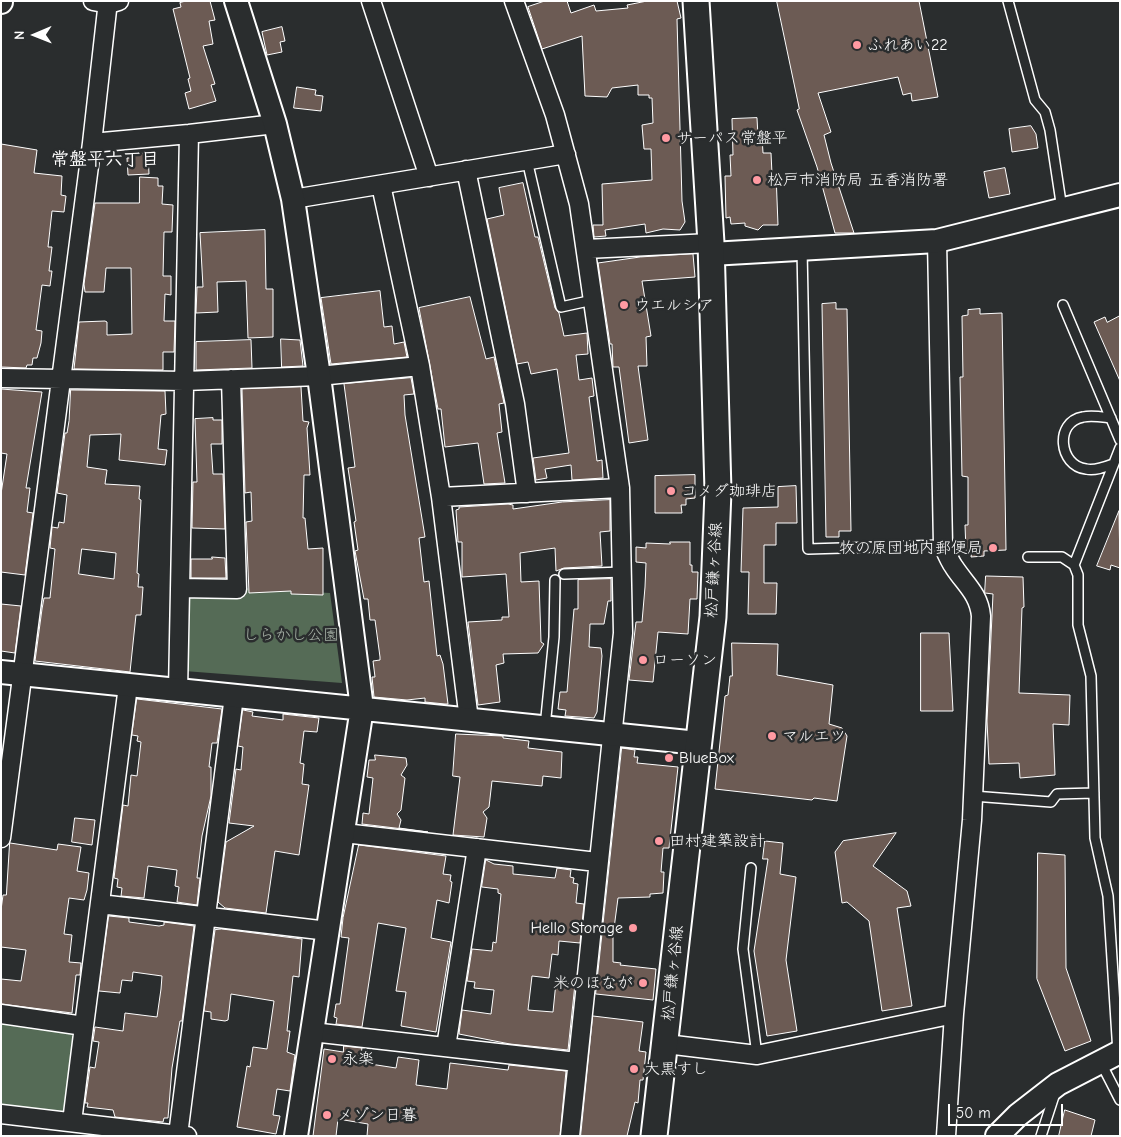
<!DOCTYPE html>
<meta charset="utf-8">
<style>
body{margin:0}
#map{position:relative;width:1121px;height:1137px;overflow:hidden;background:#2a2d2e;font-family:"Comic Neue",sans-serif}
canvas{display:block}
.frame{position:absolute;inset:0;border:2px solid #fff;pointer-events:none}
.north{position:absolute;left:10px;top:10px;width:50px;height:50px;-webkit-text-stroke:4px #2a2d2e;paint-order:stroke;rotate:269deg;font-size:14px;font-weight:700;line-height:20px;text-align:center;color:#fff}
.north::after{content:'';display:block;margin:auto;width:18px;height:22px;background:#fff;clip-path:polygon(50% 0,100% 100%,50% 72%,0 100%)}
.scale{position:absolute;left:948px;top:1104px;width:115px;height:22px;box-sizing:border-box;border:2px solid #fff;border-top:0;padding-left:6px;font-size:15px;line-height:18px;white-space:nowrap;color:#fff;-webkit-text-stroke:4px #2a2d2e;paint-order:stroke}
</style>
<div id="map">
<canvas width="1121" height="1137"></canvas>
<div class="frame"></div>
<div class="north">N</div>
<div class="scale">50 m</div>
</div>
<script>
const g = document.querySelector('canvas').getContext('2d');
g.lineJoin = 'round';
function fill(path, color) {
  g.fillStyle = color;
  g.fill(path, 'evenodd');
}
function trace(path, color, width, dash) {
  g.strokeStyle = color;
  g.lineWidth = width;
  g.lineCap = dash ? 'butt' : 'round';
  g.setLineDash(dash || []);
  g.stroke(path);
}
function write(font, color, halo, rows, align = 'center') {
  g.font = font + ' "Comic Neue","Klee One",sans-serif';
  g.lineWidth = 5;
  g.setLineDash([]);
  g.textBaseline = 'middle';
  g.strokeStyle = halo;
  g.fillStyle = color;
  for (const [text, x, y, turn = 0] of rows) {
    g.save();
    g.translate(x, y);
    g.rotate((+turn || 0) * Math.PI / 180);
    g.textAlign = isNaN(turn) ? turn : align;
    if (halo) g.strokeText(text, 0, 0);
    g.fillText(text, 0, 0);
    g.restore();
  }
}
fill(new Path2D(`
 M184 585 330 593 342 683 184 671Z
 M1 1019 72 1029 76 1034 67 1108 60 1114 1 1107Z`), '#556b56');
const building = new Path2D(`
 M186 1H210L215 20 209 21 213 44 203 46 215 84 211 85 216 101 189 109 185 93 191 91 188 79 190 78 173 9 181 7 180 3Z
 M545 1H567L571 13 594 5 596 11 628 8 627 5 647 1H677L681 18 677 19 682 201 685 222 680 230 663 229 646 233 645 224 605 230 606 236 594 237 593 225H603L602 184 652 180 651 149H644L642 125 653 123 652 98H649V95H638V85L612 88 607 97 585 96 582 36 542 49 528 7Z
 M777 1H919L938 97 912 101 911 93 903 95 898 77 818 93 831 132 824 135 831 163 854 233H835L817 167 797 110 799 109Z
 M282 27 285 41 280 42 282 52 267 55 262 32Z
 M297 87 316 90 315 95 323 96 321 111 294 108Z
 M757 118 758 136 762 137 763 153H771L772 174H776L778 225H763L758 230 745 226V223L731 224 730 217 726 218 725 176H731L730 155H733L732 119Z
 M1031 126 1036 134 1038 148 1012 152 1009 129Z
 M1 144 37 150 34 173 62 176 61 195 66 196 64 212 52 211 48 247H52L49 271H52L50 286 42 285 36 330 42 331 41 343 37 358H33L32 365H27L26 368 1 367Z
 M148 153 149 174 128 175 127 158H132V154Z
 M1005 168 1010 194 989 198 984 172Z
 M140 177 158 178V186H163L162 204 173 205 172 232H164L163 276H171V295L165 294 164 321H175L174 352H163V370L74 369 79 322 105 321 107 322V335L132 334 131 268H106L104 292H85L84 284 95 203H139Z
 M523 183 535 237H538L555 308 559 313 564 336 587 333 588 354 576 355 579 380 592 378 594 396 589 397 597 461 602 460 603 478 572 480 571 465 545 469 547 478 536 480 533 458 569 453 557 369 531 374 528 362 517 364 487 219 504 215 499 188Z
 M265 230 266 289H273V337L248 338 246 281 217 282 218 312 196 313 197 287H203L200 233Z
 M693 254 695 277 642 281 651 336 646 337 647 366H638L648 440 629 443 619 367H613L612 344H610L598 263 640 257Z
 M380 291 384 327 392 326 394 344 404 342 407 357 331 364 321 298Z
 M470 297 486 359 494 357 504 403 499 404 502 432 497 433 505 483 484 484 478 443 445 447 441 409H438L419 308Z
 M836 303V309H847L851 531H839V537H826L822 304Z
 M980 309V314L1002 313 1006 550 984 551V556L971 557 972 550 966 551 965 525H968V477L962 476 960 377H963L962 316 968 315V310Z
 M1120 316V381L1094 322 1105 317 1107 322Z
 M281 339 300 340 303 366 282 367Z
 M251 340 252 368 196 370V342Z
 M411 378 414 394 404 395 405 415 425 537 419 538 424 582 429 581 437 656 440 655 443 664 448 704H445L425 702V698L407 700 374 697 372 677H375L373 661 380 660V657L375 620H370L368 599H364L355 551 358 550 354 522 356 521 348 468 355 467 344 384Z
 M301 387 303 421 309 422 307 428 310 475H304L303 518H305L308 549 323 548V595L291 594V591L249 593 246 522 252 521 251 492 245 493 242 389Z
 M1 389 42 392 26 488H30L27 512 33 513 25 575 1 572V494L7 454 1 453Z
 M71 390 165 391 166 414 161 415 158 449 167 450 165 465 119 460 121 434 90 435 87 467 107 470 105 484 140 486 139 499 141 500 137 573 139 574 138 587H143L141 615H136L130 672 35 661 42 609 44 598H50L55 549 50 548 52 527 58 528 59 522 64 523 67 495 57 493 65 433H67L69 421ZM82 549 116 553 114 579 79 574Z
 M213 418V420H222V444H211L213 474H223L225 529 192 528 193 482H197L195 419Z
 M695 475V498L686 499V505H681L682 513H655V476Z
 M796 486 797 523H776V545H764V583H777L776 614H748L749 572H741L743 508 778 507V487Z
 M610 500V531L600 532 602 566 564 568 556 571 555 548 520 553 521 582 539 581 541 642 544 644 538 653 503 654 504 663 496 665 500 702 478 705 468 622 502 620V617H509L506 574 462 577V542H458L456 510 459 509V507L508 504 513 505V509L562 502Z
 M1119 511 1120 568 1111 565 1110 570 1097 566Z
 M670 542H690V565H692V572H698L697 599H690L688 634 658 632 653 682 629 680 636 622H642L645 587 646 563 636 562V547L646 548V543L670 544Z
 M212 557 225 558 226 578H191V559H212Z
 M986 576 1023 577 1024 607 1022 608 1019 693 1070 695 1069 725 1053 724 1055 775 1020 778 1019 763 989 764 987 721 993 594 985 593Z
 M611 579V601H608L604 624H590L589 647 601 648 602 656 597 712 594 718 565 716 566 710 558 709 560 692H567L574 609H578V580Z
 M1 604 21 606 15 653 1 651Z
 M921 633H949L953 711H921Z
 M732 643 778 644 777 675 833 685 829 724 842 728 847 736 837 801 814 798 812 800 715 789 725 696 728 695 730 676H732Z
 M137 699 222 709 217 743H212L209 767H211V796L202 836 197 878H200L197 905 177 902 179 887 175 886 177 870 148 866 144 898 121 896 122 888 117 887 118 879 114 878 123 805 128 806 131 775 137 776 141 742 137 741 138 736 132 735Z
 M243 710 253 712 252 716 283 720V714L319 718 317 732 304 731 300 763 304 764 302 784 309 785 299 855 275 851 266 913 225 908 218 902 226 842 254 826 229 823 236 769 241 770 243 747 238 746Z
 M456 734 503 736V738L529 741 528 748 562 752 561 778 543 776 542 786 492 781 489 807 483 812 487 818 484 837 453 835 460 777 453 776Z
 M622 748 635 750 634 757H638L637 763 678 767 669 848H663L661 872H664L663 893 650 894V897L618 898 613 936V962L621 963 620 965 656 969 653 1000 596 994Z
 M375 755 406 758 407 765 401 775 405 778 401 810 397 814 401 820 399 828 428 832 362 824 363 813 369 814 373 778 367 777 369 760H375Z
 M75 818 95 820 92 845 72 842Z
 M896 833 873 866 907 891 911 906 897 908 912 1006 882 1011 869 921 847 902 842 903 835 852 843 841Z
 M765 841 783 843 780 874 796 877 786 960 797 1031 767 1036 754 951 768 859H763Z
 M10 843 57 850 58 844 81 847 77 871 89 873 87 890 84 900 69 898 64 934 72 935 69 962 81 963 80 975H76L72 1013 1 1004V979L21 981 26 950 1 947V910L3 895H6Z
 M359 845 446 856 443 874 451 875 450 881 452 882 449 903 437 900 431 938 451 942 436 1032 401 1026 406 992 396 991 406 928 378 923 362 1027 336 1024 337 1018 334 1017 336 1004H340L349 938 341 937 343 918Z
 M1038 853 1065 855 1066 968 1091 1041 1065 1051 1037 979Z
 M486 860 494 864 513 866V874L555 878 557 868 571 870 570 877 574 878 573 883 578 884 576 903 584 904 580 943 559 941 558 955 552 954 549 978 532 976 528 1010 553 1012 556 982 575 984 568 1050 510 1044 459 1034 462 1010 491 1014 494 990 474 988 475 982 467 981 472 949 492 951 493 942 496 943 501 894 498 893V889L482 887Z
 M109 916 129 918V922L159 926 164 925V922L194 926 182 1021H180L172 1068 168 1118H164L163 1122 115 1117 113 1110 87 1107 88 1103H85L90 1067 95 1068 99 1042 93 1041 95 1027 123 1031 125 1013 157 1017 161 989 162 976 133 972 132 981 122 980 120 993 99 991Z
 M222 929 302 939 299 977 293 976 287 1031H290L287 1052 295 1055 290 1091 277 1089 273 1115 280 1116 276 1134 237 1127 247 1066 250 1067 253 1047 267 1049 274 1001 231 994 228 1020 225 1021 211 1019V1012L204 1011 215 930Z
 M593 1016 643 1022 639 1051 646 1052 643 1080H640L638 1103 635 1102 627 1136H581Z
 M344 1046 362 1048 360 1060H364V1063L396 1068 398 1057 419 1060 416 1085 447 1089 450 1063 508 1070 509 1065 566 1071 560 1136H367L368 1124 338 1119 336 1136H313L324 1049 343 1052Z
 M1065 1110 1095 1120 1091 1136H1059Z`);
fill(building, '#6c5b54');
trace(building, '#fff', 1);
const service = new Path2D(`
 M1008 1 1035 100 1045 112 1050 130 1062 209
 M527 160 561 307 593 300
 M802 249 808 549 943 545
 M1063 305 1120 440
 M1111 418C1102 417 1092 415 1083 417 1054 422 1059 466 1086 469 1095 471 1105 467 1113 464
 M1028 557H1062L1074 565 1078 575V625L1091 676 1095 838 1108 896 1118 1053
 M1074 565 1120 448
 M564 574 623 572
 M545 727 554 637 555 580
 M973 796 1051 802 1057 794 1094 793
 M751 868 743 949 757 1055
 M1101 1063 1120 1100
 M1041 1136 1055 1093`);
const minor = new Path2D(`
 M93 1 109 4 119 1
 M371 1 429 177
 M514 1 555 115 579 204 620 488 623 633 570 1136
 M92 143 189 134 275 124
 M466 170 515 404 527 493
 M381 185 420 366 441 497 469 720
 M293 199 566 154
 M937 241 943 545C946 552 949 560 954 567 965 584 979 594 981 616L972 820 954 1014 946 1136
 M586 249 711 243
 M1 378 184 381 319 376 420 366
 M441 497 620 488
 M180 588 237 589 231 379
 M178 691 189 134
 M344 833 597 862
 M1 838 92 143 108 1
 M100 904 328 931
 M1 1014 84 1026 72 1122
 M84 1026 128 686
 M312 1032 577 1062
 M666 1044 757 1055 954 1014
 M446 1047 477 848
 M1 1114 187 1136
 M178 1135 234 696`);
const tertiary = new Path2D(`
 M236 1 275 124 293 199 319 376 362 708 296 1136
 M1 2V1
 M711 254 937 241 1120 195
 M1 672 698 743
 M997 1136 1018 1115 1058 1084 1120 1052`);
const secondary = new Path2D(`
 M654 1136 713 617 718 491 711 243 696 1`);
trace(service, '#fff', 12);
trace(minor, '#fff', 21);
trace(tertiary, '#fff', 26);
trace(secondary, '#fff', 29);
trace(service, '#2a2d2e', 9);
trace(minor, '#2a2d2e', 18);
trace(tertiary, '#2a2d2e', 22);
trace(secondary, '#2a2d2e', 25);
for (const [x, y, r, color] of [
 [857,45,5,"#ff9aa2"],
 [666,138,5,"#ff9aa2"],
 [757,180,5,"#ff9aa2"],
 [624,305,5,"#ff9aa2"],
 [671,491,5,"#ff9aa2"],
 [993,548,5,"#ff9aa2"],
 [643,660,5,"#ff9aa2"],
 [772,736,5,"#ff9aa2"],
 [669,758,5,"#ff9aa2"],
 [659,841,5,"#ff9aa2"],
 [633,928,5,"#ff9aa2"],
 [643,983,5,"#ff9aa2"],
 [332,1059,5,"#ff9aa2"],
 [634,1069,5,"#ff9aa2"],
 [327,1115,5,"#ff9aa2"]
]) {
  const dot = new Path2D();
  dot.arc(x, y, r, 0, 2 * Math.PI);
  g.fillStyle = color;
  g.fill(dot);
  trace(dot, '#2a2d2e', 2);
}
write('16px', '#fff', '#2a2d2e', [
 ["ふれあい22",867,45],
 ["サーパス常盤平",676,138],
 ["松戸市消防局 五香消防署",767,180],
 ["ウエルシア",634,305],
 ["コメダ珈琲店",681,491],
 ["牧の原団地内郵便局",983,548,"right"],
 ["ローソン",653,660],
 ["マルエツ",782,736],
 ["BlueBox",679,758],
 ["田村建築設計",669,841],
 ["Hello Storage",623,928,"right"],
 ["米のほなが",633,983,"right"],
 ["永楽",342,1059],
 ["大黒すし",644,1069],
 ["メゾン日暮",337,1115]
], 'left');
write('16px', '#fff', '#2a2d2e', [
 ["松戸鎌ヶ谷線",714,570,-87],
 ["松戸鎌ヶ谷線",673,973,-84]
]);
write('16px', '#aab5aa', '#2a2d2e', [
 ["しらかし公園",291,635]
]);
write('bold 18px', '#fff', '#2a2d2e', [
 ["常盤平六丁目",105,160]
]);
</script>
